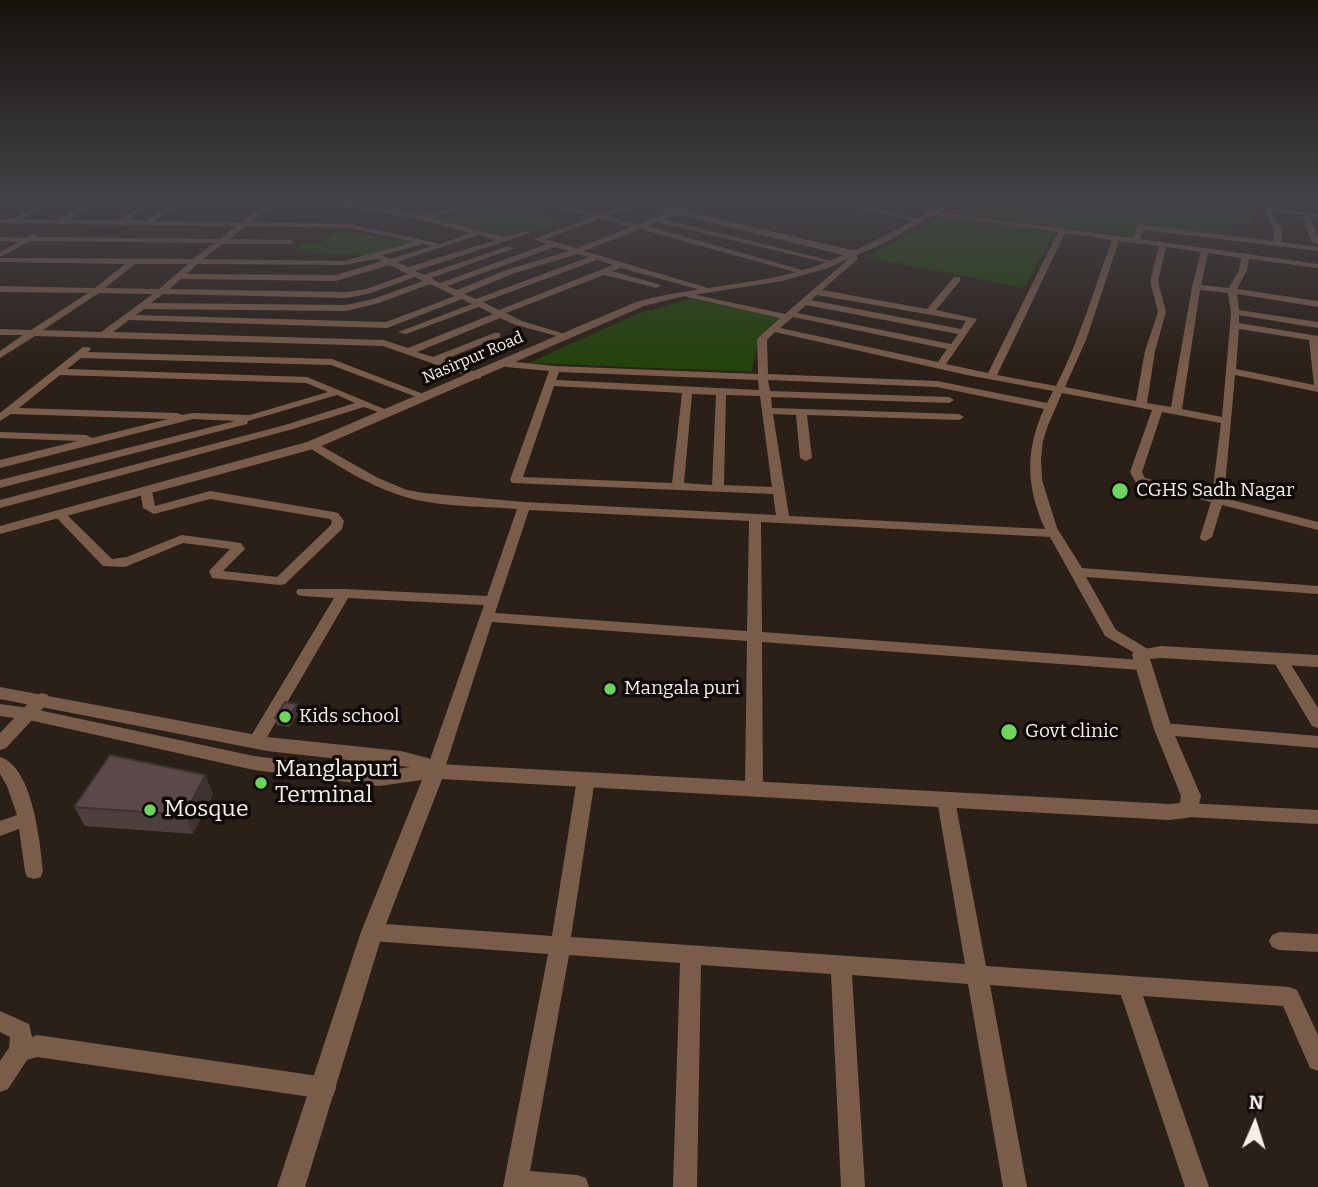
<!DOCTYPE html>
<style>
body{margin:0}
#map{position:relative;width:1318px;height:1187px;overflow:hidden;background:#2b2018;font-family:Bitter,serif}
canvas{display:block}
.north{position:absolute;left:1220px;top:1089px;width:70px;height:70px;-webkit-text-stroke:5px #100b08;paint-order:stroke;rotate:3deg;font-size:19px;font-weight:700;line-height:28px;text-align:center;color:#f6eee8}
.north::after{content:'';display:block;margin:auto;width:24px;height:32px;background:#f6eee8;clip-path:polygon(50% 0,100% 100%,50% 72%,0 100%)}
</style>
<div id="map">
<canvas width="1318" height="1187"></canvas>
<div class="north">N</div>
</div>
<script>
const g = document.querySelector('canvas').getContext('2d');
g.lineJoin = 'round';
function fill(path, color) {
  g.fillStyle = color;
  g.fill(path, 'evenodd');
}
function trace(path, color, width, dash) {
  g.strokeStyle = color;
  g.lineWidth = width;
  g.lineCap = dash ? 'butt' : 'round';
  g.setLineDash(dash || []);
  g.stroke(path);
}
function write(font, color, halo, rows, align = 'center') {
  g.font = font + ' Bitter,serif';
  g.lineWidth = 7;
  g.setLineDash([]);
  g.textBaseline = 'middle';
  g.strokeStyle = halo;
  g.fillStyle = color;
  for (const [text, x, y, turn = 0] of rows) {
    g.save();
    g.translate(x, y);
    g.rotate((+turn || 0) * Math.PI / 180);
    g.textAlign = isNaN(turn) ? turn : align;
    if (halo) g.strokeText(text, 0, 0);
    g.fillText(text, 0, 0);
    g.restore();
  }
}
fill(new Path2D(`
 M970 203H1105L1157 209 1160 203H1259L1252 225 1232 223V237L1139 225 1134 237 951 212Z
 M485 205 568 220 515 238 438 219Z
 M943 216 1055 232 1024 288 866 257Z
 M338 229 418 243 358 259V255L294 252 302 244 322 243Z
 M690 299 781 317 758 339 752 372 529 363 637 314Z`), '#23420b');
fill(new Path2D(`
 M42 203H50L22 219 58 220 89 203H97L69 220H118L145 203H153L127 220 146 221 172 203H180L154 221 242 222 267 203H348L385 209 408 203H419L393 211 422 216 465 203H475L432 218 504 237 526 231 530 233 415 271 424 275 508 246 515 248 431 278 440 283 547 244 534 239 592 217 543 203H554L599 214 630 203H649L676 209 692 203H701L684 211 856 251 858 259 822 290 927 309 954 277H960V281L936 310 977 319 946 364 988 373 1058 232 934 215 931 211 1133 238 1137 227 1141 225 1274 241V230L1264 207 1318 213V217L1310 216 1318 237V244H1316L1312 242 1302 215 1272 212 1282 230V242L1318 247V251L1144 230 1140 239 1318 264V268L1249 259 1247 270 1237 289 1318 301V307L1237 294 1239 310 1318 322V328L1239 315V323L1318 336V392L1235 375 1224 498 1318 522V530L1222 505 1212 537 1206 541 1201 540 1200 537 1211 502 1136 483 1130 472 1152 410 1062 393 1048 425 1043 441 1041 459 1042 480 1057 528 1082 568 1318 586V594L1086 577 1116 630 1148 649 1151 653 1148 657 1143 658 1105 636 1050 537 761 522 762 632 1141 660 1146 661 1149 665 1146 669 1141 670 762 642 763 789 760 794 754 796 748 794 745 789 747 641 492 622 444 771 441 776 435 777 429 776 426 771 484 605 348 598 263 744 257 746 251 744 249 740 251 736 334 598 303 596 298 595 296 592 298 589H344L487 596 517 509C480 506 433 507 399 495 366 484 337 465 308 447V443H316L378 478 407 490 424 493 524 502 776 515 773 494 512 483 510 480 549 371 506 367 501 364 506 361 555 366 758 374 757 339 780 318 687 297V293L785 314 851 257 677 214 663 219 836 262 832 264 656 222 647 226 809 272 802 274 640 229 584 251 708 288V292L621 268 612 271 661 285 657 288 604 275 506 313 522 321 568 335V339L516 325 500 318 417 352 433 357 494 333H500V337L443 360 481 374V378L477 379 383 346 35 336 0 358V351L23 335H0V329L31 330 88 293 0 292V286L95 288 125 264 0 262V258L193 259 214 243 30 241 0 257V252L18 242 0 241V237L25 238 34 234 37 237 220 239 236 226 0 223V219H12ZM639 205 669 212 639 224 607 216ZM270 207H348L427 221 470 233 441 244 350 224 251 222ZM600 219 632 227 576 248 545 239ZM246 226 350 228 414 242 344 261 203 259 223 244H290L294 242 290 240 229 239ZM1065 233 1112 240C1094 289 1080 339 1056 386L997 375ZM478 235 496 240 408 267 397 262ZM1119 241 1159 246 1150 281 1158 312 1145 351 1136 401 1065 387 1086 340ZM423 244 433 246 390 259 382 255ZM555 247 569 251 506 270 457 290 447 286ZM1166 247 1201 252 1192 287 1171 407 1147 403 1155 351 1166 312 1158 281ZM1208 253 1241 258 1239 270 1229 288 1201 285ZM577 254 589 257 476 299 464 294 512 274ZM376 259 382 261 336 275 187 274 197 264 344 265ZM597 260 613 265 499 310 483 302ZM135 264H188L159 289 105 288ZM389 265 408 274 366 289 347 292 169 289 181 279 336 281ZM415 277 423 281 373 299 346 305 151 303 163 294 347 298 371 293ZM430 284 455 296 386 322 136 315 144 309 346 311 379 303ZM1200 290 1228 293 1231 314 1222 417 1182 409ZM99 293 153 294 101 332 43 330ZM817 295 966 321 961 329 811 300ZM462 299 472 304 398 332 406 334 479 307 493 314 408 348 384 340 113 332 129 320 387 328ZM806 305 958 334 951 344 797 313ZM793 317 947 349 938 362 780 328ZM1239 329 1309 340 1314 385 1236 369ZM775 332 967 375 1053 391 1047 403 937 381 768 374 767 340ZM559 372 758 380 759 390 556 380ZM768 380 937 387 1044 409C1025 451 1026 486 1045 529L789 516 773 414 796 415 800 458 806 461 812 458 807 415 959 420 964 417 959 414 772 408 771 397 949 403 954 400 949 397 770 391ZM554 386 682 393 672 483 523 477ZM692 394 716 395 712 485 684 483ZM726 395 760 396 772 487 724 485ZM1162 412 1221 423 1212 495 1145 478 1142 472ZM529 510 749 521 747 631 495 613Z
 M837 203H849L921 220 917 222Z
 M83 347H89L91 349 88 352 332 359 431 397 426 400 422 399 331 365 81 358 67 369 307 377 394 413 389 416 364 407 293 429 0 508V500L285 425 355 403 337 395 248 421 247 424 0 488V480L235 421 193 419 0 468V460L78 441 0 438V432L86 435 92 438 168 419 11 414 0 421V413ZM60 375 306 383 328 392 250 415 193 413 182 415 177 413 19 408Z
 M146 487 152 491 155 506 210 491 334 512 338 513 344 521 342 529 285 584 280 585 212 578 209 571 230 549 183 543 125 567 103 566 53 514 55 511H63L112 559 127 557 182 535 241 543 245 549 223 571 277 577 331 525 332 521 330 519 210 499 154 514 143 508 140 491Z
 M1280 654 1285 655 1318 708V728L1312 726 1272 659Z
 M42 693 48 695 50 699 48 703 6 748 0 750V733L36 695Z
 M1163 723 1318 736V748L1163 735 1157 733 1155 729 1157 725Z
 M0 757C33 767 40 842 43 871L41 877 34 879 27 877 25 871 19 829 0 836V821L17 815 7 786 0 774Z
 M586 772 592 774 595 779 571 937 965 964 937 800 940 795 946 793 952 795 955 800 986 966 1289 987 1297 990 1318 1035V1071L1310 1068 1283 1006 1143 996 1209 1187H1185L1121 995 990 985 1027 1187H1003L968 984 852 975 865 1187H841L831 974 701 965 697 1187H673L680 963 569 955 530 1171 577 1175 586 1178 589 1187H503L548 954 372 941 365 938 362 932 365 926 372 923 552 936 577 779 580 774Z
 M1187 803 1318 810V824L1187 817 1181 815 1178 810 1181 805Z
 M1279 932 1318 934V952L1279 950 1272 947 1269 941 1272 935Z
 M0 1011 29 1024 32 1037 37 1035 325 1077 333 1080 336 1088 333 1096 325 1099 37 1057 27 1060 8 1089 0 1092V1061L9 1048 10 1037 0 1032Z`), '#7a5c4b');
fill(new Path2D(`
 M946 203H956L882 244 825 269 782 281 680 297 644 306 317 448 0 534V526L307 442 636 302C690 287 747 286 800 271 852 256 899 228 946 203Z
 M1161 646 1318 655V667L1161 658 1150 659 1172 729 1201 796 1197 812 1187 818 1169 820 442 779 383 932 305 1187H277L361 932 422 780 379 786 254 770 29 720 0 716V704L29 708 254 756 379 772 410 767 267 751 0 699V687L267 737 401 751 428 758 438 764 1169 804 1180 803 1181 796 1154 729 1132 655 1134 651Z`), '#7a5c4b');
fill(new Path2D(`
 M297 704 299 711 290 727 277 725 275 718Z
 M205 775 213 794 193 834 85 826 74 807Z`), '#4d3f3e');
fill(new Path2D(`
 M297 704 299 711 290 727 288 720Z
 M205 775 213 794 193 834 185 815Z`), '#3f3332');
const building = new Path2D(`
 M285 702 297 704 288 720 275 718Z
 M110 755 205 775 185 815 74 807Z`);
fill(building, '#5a4948');
trace(building, '#3f3332', 2);
const sky = g.createLinearGradient(0, 0, 0, 369);
sky.addColorStop(0, '#18120d');
sky.addColorStop(0.55, '#444248');
sky.addColorStop(1, '#44424800');
g.fillStyle = sky;
g.fillRect(0, 0, 1318, 369);
for (const [x, y, r, color] of [
 [1120,491,9,"#6fd360"],
 [610,689,7,"#6fd360"],
 [285,717,7,"#6fd360"],
 [1009,732,9,"#6fd360"],
 [261,783,7,"#6fd360"],
 [150,810,7,"#6fd360"]
]) {
  const dot = new Path2D();
  dot.arc(x, y, r, 0, 2 * Math.PI);
  g.fillStyle = color;
  g.fill(dot);
  trace(dot, '#100b08', 2.5);
}
write('16px', '#f6eee8', '#100b08', [
 ["Nasirpur Road",473,358,-23]
]);
write('19px', '#f6eee8', '#100b08', [
 ["CGHS Sadh Nagar",1136,491],
 ["Mangala puri",624,689],
 ["Kids school",299,717],
 ["Govt clinic",1025,732]
], 'left');
write('23px', '#f6eee8', '#100b08', [
 ["Manglapuri",275,770],
 ["Terminal",275,796],
 ["Mosque",164,810]
], 'left');
</script>
